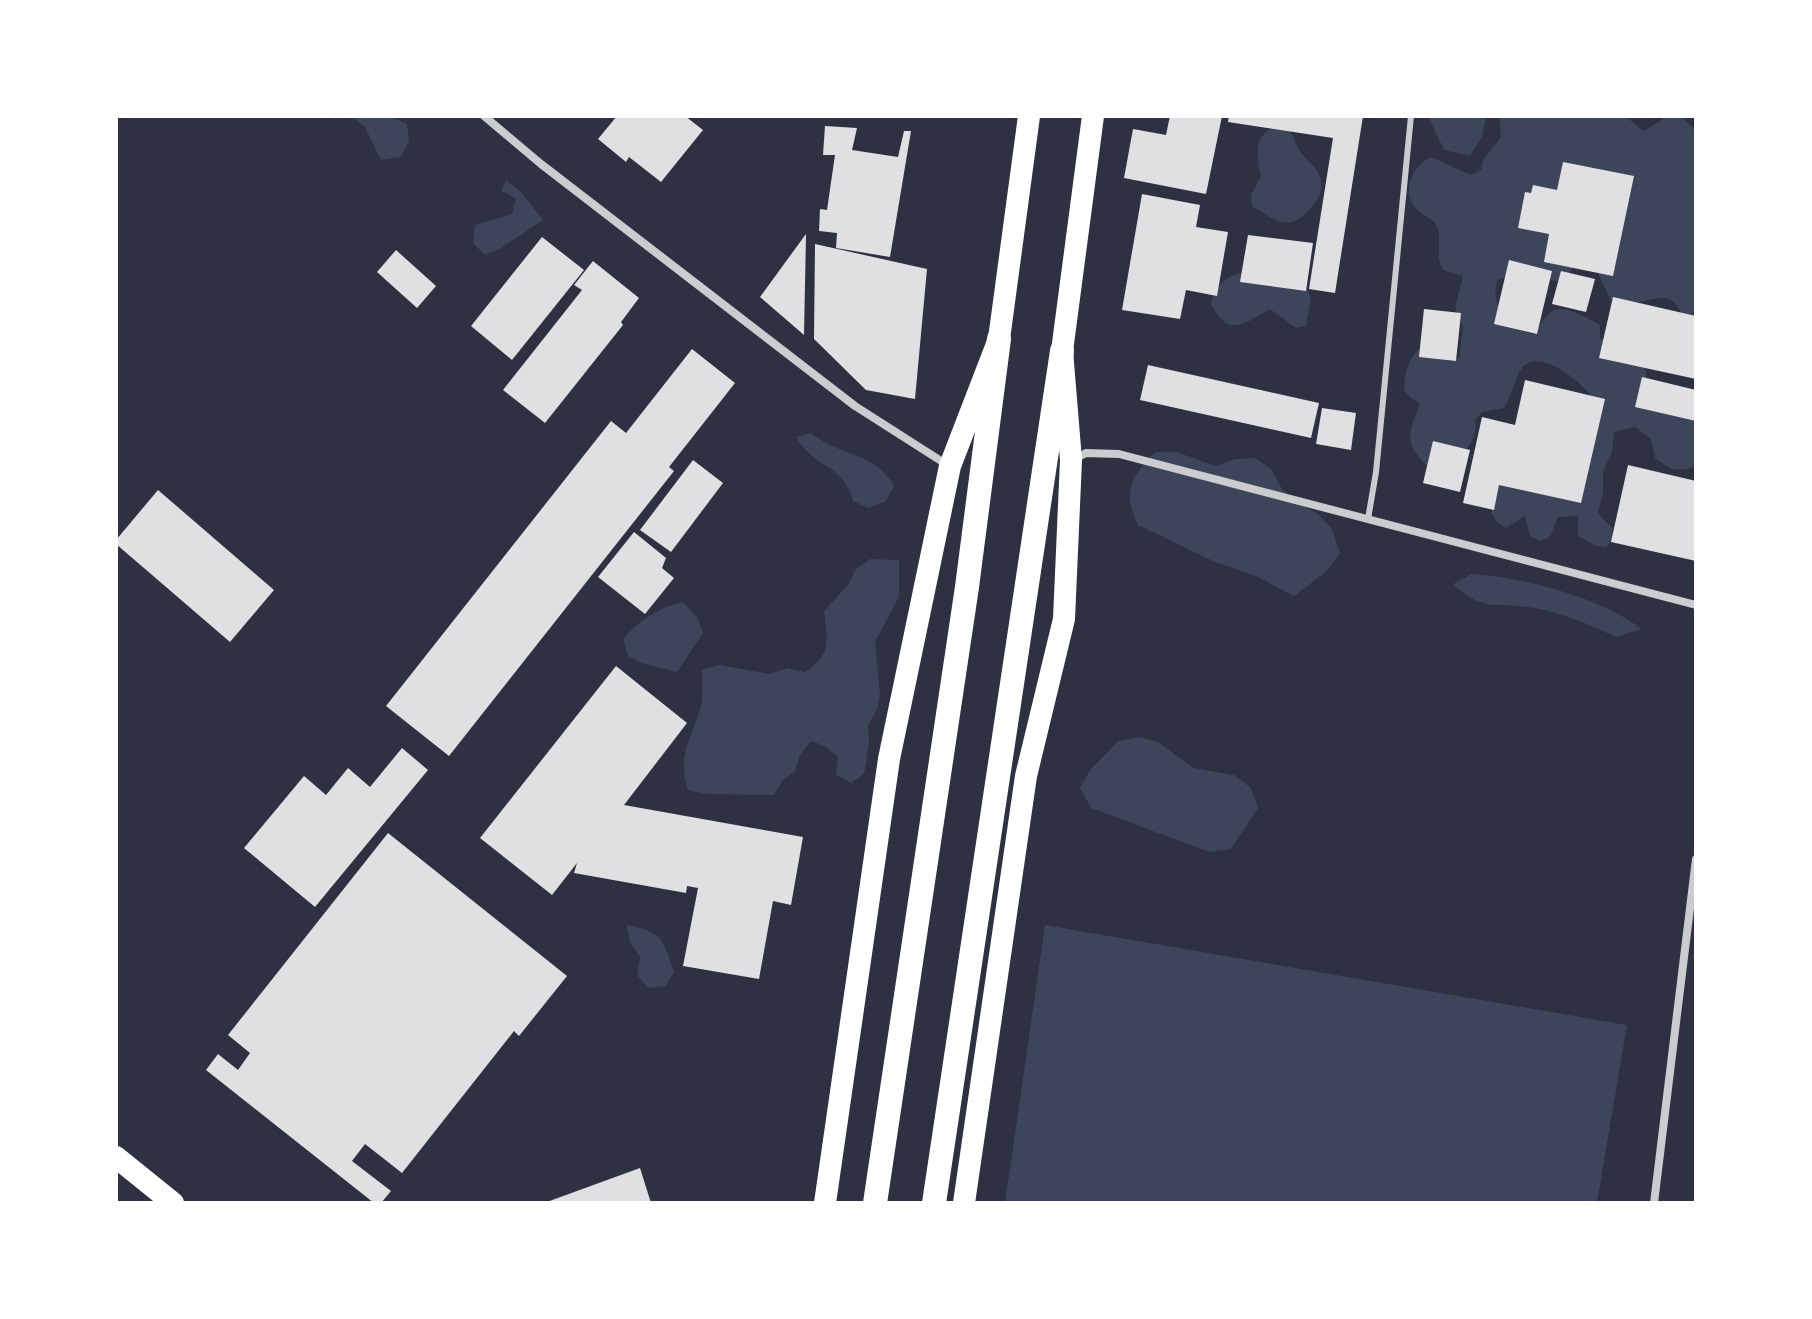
<!DOCTYPE html>
<style>
body{margin:0}
#map{position:relative;width:1812px;height:1319px;overflow:hidden;background:#2d3142;font-family:"Varela Round",sans-serif}
canvas{display:block}
.frame{position:absolute;inset:0;border:118px solid #fff;pointer-events:none}
</style>
<div id="map">
<canvas width="1812" height="1319"></canvas>
<div class="frame"></div>
</div>
<script>
const g = document.querySelector('canvas').getContext('2d');
g.lineJoin = 'round';
function fill(path, color) {
  g.fillStyle = color;
  g.fill(path, 'evenodd');
}
function trace(path, color, width, dash) {
  g.strokeStyle = color;
  g.lineWidth = width;
  g.lineCap = dash ? 'butt' : 'round';
  g.setLineDash(dash || []);
  g.stroke(path);
}
fill(new Path2D(`
 M329 116H390L407 124 409 141 401 157 381 160 365 127 352 117 334 119Z
 M1428 116H1486L1482 137 1470 156 1444 150Z
 M1499 116H1625L1644 131 1667 116H1681L1696 131V313L1684 316C1680 311 1676 303 1671 300 1663 294 1631 305 1619 306L1610 299 1596 269 1575 266 1562 282 1540 278 1509 277 1498 279C1491 298 1500 312 1510 328L1533 334C1548 315 1551 302 1576 313 1585 316 1592 320 1600 326V338L1609 344 1618 363 1638 361 1645 368 1653 409 1661 413 1680 406 1696 408V466C1677 473 1671 470 1655 458L1651 439 1635 427 1614 432 1612 452 1603 471V493L1598 513 1612 528 1613 539 1606 547 1596 546 1578 536V516L1558 517 1550 537 1540 541 1530 536 1525 516 1506 528 1497 522 1491 512 1498 493V482L1575 472 1592 459 1587 450 1598 432C1595 422 1597 404 1591 396 1580 381 1539 347 1522 368 1514 379 1512 396 1504 408L1482 412 1475 421C1479 437 1464 456 1449 464 1444 467 1435 467 1429 468 1403 442 1408 435 1420 403L1411 398 1404 390C1405 371 1408 356 1425 345L1436 347 1450 362 1459 358 1463 327 1455 307 1463 276 1443 270C1434 256 1443 241 1437 226 1432 217 1424 217 1417 210 1400 193 1412 165 1431 157L1471 175 1481 170 1483 160 1501 137Z
 M1278 125C1295 129 1292 139 1300 151 1307 162 1319 167 1321 181 1323 190 1319 197 1314 204 1290 234 1280 223 1252 206L1251 195 1261 177C1256 154 1253 134 1278 125Z
 M506 180 521 192 543 220 501 248 485 255 473 243 475 225 512 214 516 198 501 191Z
 M1239 273C1269 279 1260 298 1293 277L1302 280 1311 298 1306 326 1296 328 1270 309C1242 325 1229 338 1211 304 1215 287 1223 279 1239 273Z
 M811 433C838 456 876 452 894 486L886 501 869 508 853 501C843 463 815 470 796 437Z
 M1155 452H1176L1216 466 1235 459 1255 458 1272 470 1282 489 1299 504 1317 513 1332 529 1340 553 1327 571 1294 596 1256 576 1215 562 1138 525C1122 491 1131 477 1155 452Z
 M870 559 899 560V597L875 642 880 694 877 710 868 725 869 742 864 774 851 783 836 775 838 757 825 746 811 741 800 755 795 771 783 780 774 795 705 794 688 790C677 754 691 741 700 709 704 697 702 682 702 670L719 665 770 674 787 668 805 672C833 654 827 640 824 611L848 585 856 569Z
 M1472 574C1526 578 1599 597 1642 629L1616 637C1590 625 1563 613 1534 608 1497 601 1486 614 1453 584Z
 M683 602 697 617 703 633 677 672 644 664 628 656 623 639C639 620 659 607 683 602Z
 M1139 737 1158 742 1193 768 1234 775 1251 788 1258 808 1231 849 1209 852 1091 808 1080 788 1090 770 1118 741Z
 M627 925C663 932 663 939 674 972L665 986 648 988 637 975 640 957 630 943Z
 M1045 925 1627 1025 1597 1203H1005Z`), '#3c4559');
fill(new Path2D(`
 M617 116H685L703 130 661 182 629 157 626 162 598 139Z
 M1170 116H1222L1206 194 1124 178 1133 129 1166 135Z
 M1229 116H1363L1335 293 1309 289 1333 138 1228 122Z
 M825 126 857 128 852 150 898 157 904 131H911L890 257 836 248 837 233 819 231 820 209 827 210 835 155H823Z
 M1563 162 1634 176 1613 276 1544 262 1549 234 1518 228 1525 192 1531 193 1533 185 1557 190Z
 M1142 194 1200 205 1196 227 1228 232 1217 296 1186 290 1180 319 1122 310Z
 M806 234 804 335 760 297Z
 M1248 235 1313 243 1306 291 1240 282Z
 M542 237 584 270 512 360 471 326Z
 M815 244 927 269 915 399 866 390 814 339Z
 M396 250 436 286 417 308 377 272Z
 M1509 260 1552 271 1537 334 1494 324Z
 M593 261 639 298 621 322 623 325 545 423 503 390 582 290 574 285Z
 M1561 271 1595 279 1586 312 1552 304Z
 M1613 297 1696 316V379L1599 358Z
 M1424 309 1461 313 1456 361 1419 357Z
 M692 349 735 383 669 467 674 471 449 756 386 706 611 421 626 433Z
 M1148 365 1319 403 1311 438 1140 400Z
 M1642 377 1696 390V421L1635 407Z
 M1525 380 1605 399 1581 503 1499 485 1494 510 1463 503 1482 417 1515 425Z
 M1322 408 1356 413 1351 450 1316 444Z
 M1433 441 1470 450 1460 492 1423 483Z
 M693 460 723 483 671 552 640 530Z
 M1628 465 1696 481V561L1611 542Z
 M158 490 274 590 230 642 116 544V540Z
 M634 532 666 558 662 568 674 578 645 614 598 577Z
 M616 666 687 723 624 805 803 837 791 905 773 901 759 979 683 966 698 888 687 886 686 893 574 873 577 863 552 895 480 838Z
 M402 748 428 770 315 907 244 848 304 776 326 795 348 768 370 787Z
 M388 833 567 976 519 1036 514 1031 402 1173 365 1144 352 1161 391 1191 381 1203H374L206 1070 218 1054 238 1070 250 1053 228 1035Z
 M640 1168 651 1203H544Z`), '#e0e0e3');
trace(new Path2D(`
 M1368 519 1376 472 1411 116`), '#caccd0', 6);
trace(new Path2D(`
 M484 116 541 164 855 406 949 466
 M1072 460 1086 453 1119 454 1696 605
 M1654 1203 1696 859`), '#caccd0', 8);
trace(new Path2D(`
 M116 1157 173 1203
 M825 1203 889 759 950 466 999 339 1029 116
 M964 1203 1026 776 1064 619 1071 460 1062 351 1093 116`), '#fff', 22);
trace(new Path2D(`
 M875 1203 967 587 999 339
 M934 1203 1062 351`), '#fff', 24);
</script>
